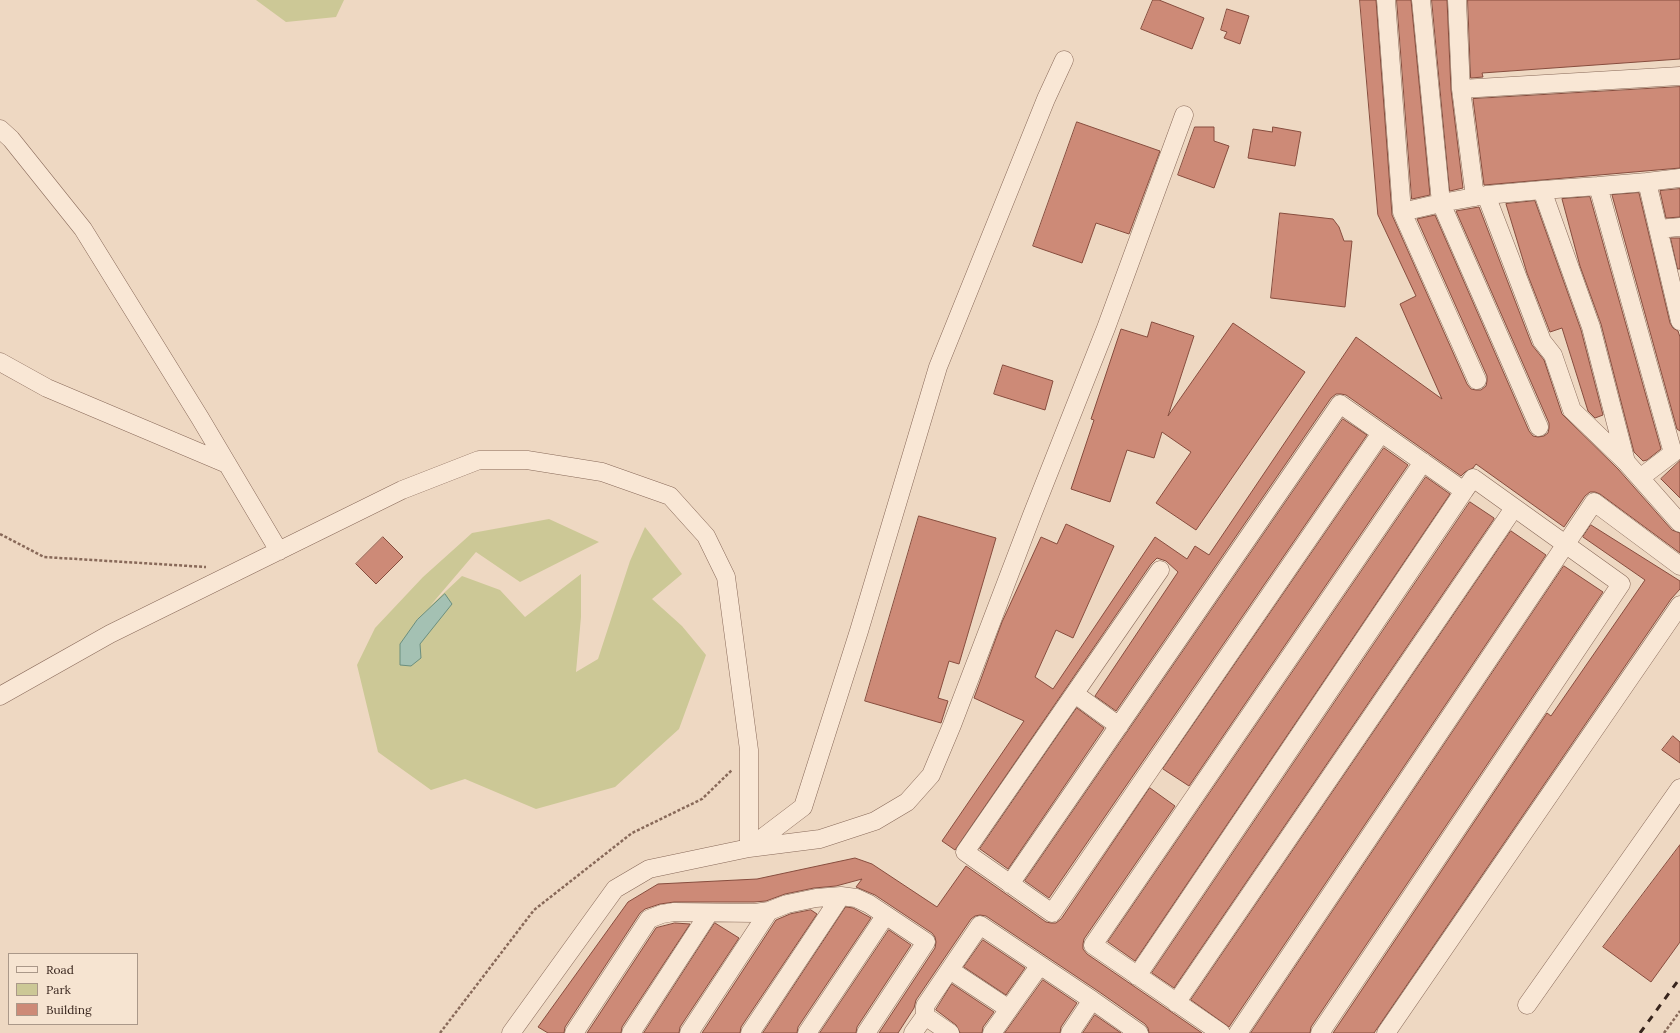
<!DOCTYPE html>
<style>
body{margin:0}
#map{position:relative;width:1680px;height:1033px;overflow:hidden;background:#eed8c2;font-family:Lora,serif}
canvas{display:block}
.legend{position:absolute;left:8px;top:953px;width:130px;height:72px;box-sizing:border-box;background:#f6e4d1;border:1px solid #aa9889;margin:0;padding:5px 7px;list-style:none;font-size:12px;color:#38251d}
.legend li{display:flex;align-items:center;gap:8px;height:20px}
.legend b{width:20px;border:1px solid #aa9889}
</style>
<div id="map">
<canvas width="1680" height="1033"></canvas>
<ul class="legend">
<li><b style="height:5px;background:#f9e7d5"></b>Road</li>
<li><b style="height:11px;background:#ccc896"></b>Park</li>
<li><b style="height:11px;background:#cd8a77"></b>Building</li>
</ul>
</div>
<script>
const g = document.querySelector('canvas').getContext('2d');
g.lineJoin = 'round';
function fill(path, color) {
  g.fillStyle = color;
  g.fill(path, 'evenodd');
}
function trace(path, color, width, dash) {
  g.strokeStyle = color;
  g.lineWidth = width;
  g.lineCap = dash ? 'butt' : 'round';
  g.setLineDash(dash || []);
  g.stroke(path);
}
fill(new Path2D(`
 M256 0H344L336 17 286 22Z
 M549 519 599 542 520 582 476 552 430 606 462 576 500 590 525 617 581 574V617L576 672 598 659 630 561 645 527 682 574 652 599 682 626 706 655 679 729 615 787 536 809 465 779 431 790 378 752 357 665 375 628 423 577 472 533Z`), '#ccc896');
const water = new Path2D(`
 M445 594 452 604 420 644 421 658 411 666 400 665V644L417 620Z`);
fill(water, '#a4c1b3');
trace(water, '#6b8f7f', 1);
const building = new Path2D(`
 M1153 0H1159L1204 18 1192 49 1141 29Z
 M1360 0H1376L1392 215 1467 384 1471 389 1476 390H1481L1486 386 1487 381V376L1417 219 1435 215 1529 431 1533 436 1538 437 1544 436 1548 433 1549 428V423L1456 211 1479 207 1532 345 1544 360 1562 414 1618 469 1672 530 1680 533V553L1600 494 1595 492H1590L1585 496 1564 527 1476 464 1473 468 1465 472 1461 476 1346 395 1341 394H1336L1331 398 1116 711 1095 696 1178 572 1166 561 1157 558 1151 564 955 850 942 841 1024 721 974 698 1002 622 1041 537 1057 544 1066 524 1114 546 1073 638 1056 630 1035 677 1053 689 1155 537 1187 559 1195 546 1209 555 1356 337 1442 399 1400 304 1416 296 1378 215Z
 M1397 0H1411L1430 195 1412 199Z
 M1432 0H1447L1451 90 1463 188 1450 191Z
 M1468 0H1680V59L1482 73 1483 77 1471 78Z
 M1227 9 1249 16 1240 44 1224 38 1227 32 1221 30Z
 M1680 87V168L1484 185 1473 99Z
 M1077 122 1160 151 1129 234 1096 223 1082 263 1033 246Z
 M1195 127H1214V141L1229 146 1214 188 1178 175Z
 M1273 127 1301 132 1295 166 1248 158 1253 129 1272 132Z
 M1680 189V217L1666 218 1660 191Z
 M1639 193 1670 323 1673 328 1678 331 1680 337V431L1677 429 1612 195Z
 M1590 197 1661 449 1647 460 1643 461 1634 452 1601 324 1580 266 1562 199Z
 M1535 201 1581 330 1603 415 1595 418 1588 411 1562 328 1550 332 1527 273 1506 204Z
 M1280 213 1333 219 1339 227 1344 241H1352L1345 307 1271 298Z
 M1671 238H1680V269H1678Z
 M1152 322 1194 336 1168 416 1233 323 1305 372 1196 530 1156 503 1191 452 1162 432 1154 458 1127 450 1110 502 1071 489 1094 420 1091 419 1121 329 1147 337Z
 M1003 365 1053 381 1045 410 994 394Z
 M1343 419 1367 435 1049 898 1025 881Z
 M1384 448 1408 465 1189 786 1163 769Z
 M1680 461V498L1661 479Z
 M1426 477 1450 494 1135 961 1108 942Z
 M1470 502 1494 518V519L1174 988 1152 973Z
 M919 516 996 538 959 664 949 661 938 698 948 701 941 723 865 701Z
 M1591 525 1680 581V589L1671 599 1374 1033H1333L1547 713 1551 716 1645 580 1583 537Z
 M1511 531 1546 555 1229 1027 1191 1000Z
 M383 537 403 557 376 584 356 564Z
 M1564 566 1603 592 1311 1027 1310 1033H1251Z
 M1077 708 1104 728 1008 869 980 849Z
 M1673 736 1680 742V763L1662 750Z
 M1150 788 1175 806 1084 939 1083 944V949L1087 954 1202 1033H1149L1148 1028 1145 1024 1098 991 986 916 980 915 975 916 971 919 916 1000 914 1008 898 1033H879L935 948 936 942 935 937 932 933 875 895 856 887 862 879 836 886 814 888 785 894 766 901 754 902H674L660 904 645 909 640 913 565 1027 564 1033H548L538 1027 628 902 658 884 757 879 855 858 872 864 937 907 966 866 1046 922 1051 923H1056L1061 919Z
 M1680 845V942L1651 982 1603 947Z
 M846 907 853 908 871 918 798 1027 797 1033H763Z
 M811 910 817 914 741 1027 740 1033H702L776 920 790 914Z
 M675 923 690 924 622 1027 621 1033H587L656 928Z
 M715 923 739 938 680 1027 679 1033H644Z
 M889 930 911 945 857 1027 856 1033H820Z
 M983 940 1025 968 1006 995 964 967Z
 M1043 980 1077 1003 1061 1027 1060 1033H1005Z
 M952 984 994 1012 983 1027 982 1033H960L956 1025 936 1010Z
 M1095 1015 1121 1033H1083Z`);
fill(building, '#cd8a77');
trace(building, '#874d3e', 1);
const minor = new Path2D(`
 M1386 0 1402 212 1477 380
 M1421 0 1441 203 1486 195 1542 341 1553 355 1572 410 1626 462 1680 523
 M1457 0 1461 89 1475 197
 M1461 89 1680 76
 M0 129 11 139 83 229 200 418 279 551
 M1647 182 1680 178
 M1598 186 1647 182 1680 321
 M1542 190 1598 186 1673 453 1640 478
 M1486 195 1542 190 1591 327 1626 462
 M1402 212 1441 203 1539 427
 M1658 229 1680 227
 M0 362 47 388 227 464
 M1160 570 965 852 1052 913 1381 433
 M1075 694 1119 726
 M0 696 110 634 402 490 479 460H527L602 472 670 496 706 536 726 577 749 750V848L803 807 859 631 938 367 1046 99 1064 60
 M1010 884 1340 404 1464 491 1473 478 1621 584 1320 1033
 M950 970 1009 1009
 M1137 976 1464 491
 M1176 1003 1514 508
 M1527 1005 1680 788
 M511 1033 615 889 649 869 749 848 820 839 875 821 907 802 931 775 952 725 1032 515 1106 328 1184 115
 M574 1033 649 919 662 914 674 912 755 913 769 911 787 904 816 898 841 896 856 898 869 904 926 942 866 1033
 M631 1033 709 913
 M689 1033 769 911
 M750 1033 841 896
 M807 1033 885 916
 M913 1033 925 1016
 M950 1033 925 1016V1006L980 925 1092 1000
 M992 1033 1040 965
 M1070 1033 1092 1000 1139 1033
 M1221 1033 1093 945 1423 462
 M1238 1033 1594 502 1680 566
 M1386 1033 1680 605`);
trace(minor, '#886959', 19);
trace(new Path2D(`
 M0 534 44 557 206 567
 M440 1033 534 910 632 833 702 799 732 770
 M1664 1033 1680 1011`), '#886959', 2.5, [3, 2]);
trace(minor, '#f9e7d5', 18);
trace(new Path2D(`
 M1640 1033 1680 978`), '#38251d', 3, [7, 7]);
</script>
